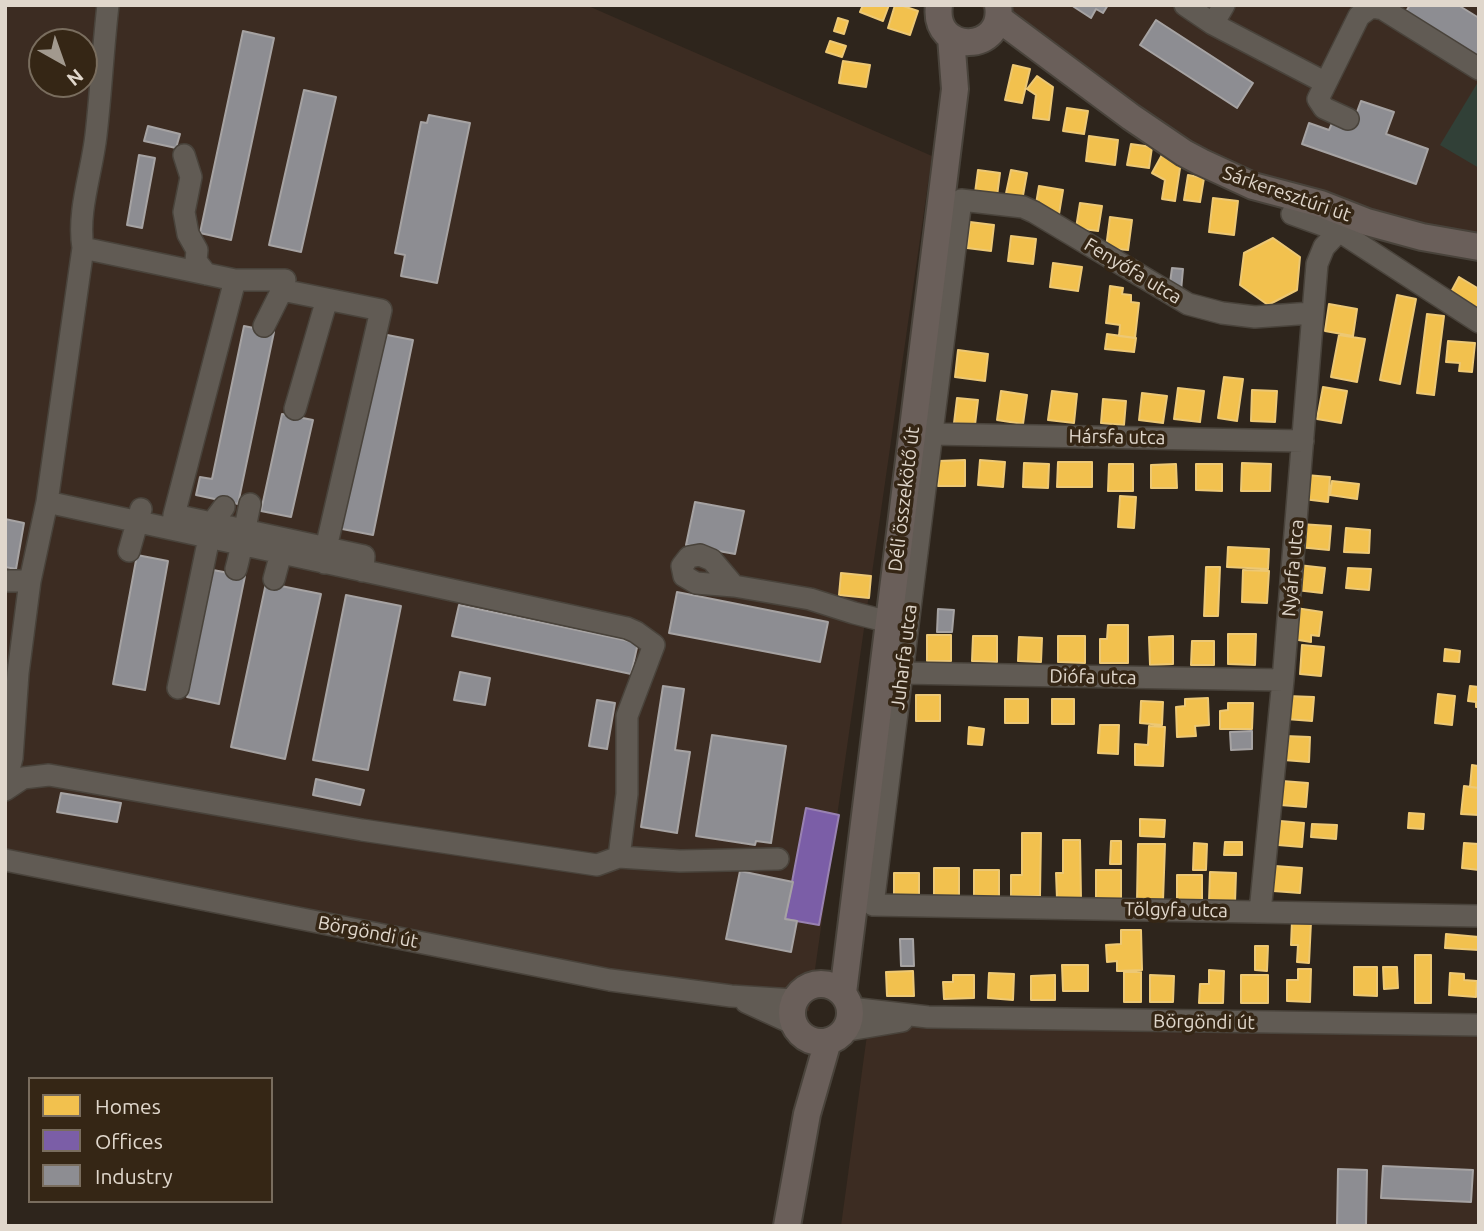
<!DOCTYPE html>
<meta charset="utf-8">
<style>
body{margin:0}
#map{position:relative;width:1484px;height:1231px;overflow:hidden;background:#2e251c;font-family:Ubuntu,sans-serif}
canvas{display:block}
.frame{position:absolute;inset:0;border:7px solid #e0d7cc;pointer-events:none}
.legend{position:absolute;left:28px;top:1077px;width:245px;height:126px;box-sizing:border-box;background:#352615;border:2px solid #796d5e;margin:0;padding:9px 12px;list-style:none;font-size:21px;color:#e0d7cc}
.legend li{display:flex;align-items:center;gap:14px;height:35px}
.legend b{width:35px;border:2px solid #796d5e}
.north{position:absolute;left:28px;top:28px;width:70px;height:70px;box-sizing:border-box;background:#352615;border:2px solid #796d5e;border-radius:50%;rotate:140deg;font-size:19px;font-weight:700;line-height:28px;text-align:center;color:#e0d7cc}
.north::after{content:'';display:block;margin:auto;width:24px;height:32px;background:#a2998e;clip-path:polygon(50% 0,100% 100%,50% 72%,0 100%)}
</style>
<div id="map">
<canvas width="1484" height="1231"></canvas>
<div class="frame"></div>
<ul class="legend">
<li><b style="height:19px;background:#f2c14e"></b>Homes</li>
<li><b style="height:19px;background:#7b5ea7"></b>Offices</li>
<li><b style="height:19px;background:#8d8d92"></b>Industry</li>
</ul>
<div class="north">N</div>
</div>
<script>
const g = document.querySelector('canvas').getContext('2d');
g.lineJoin = 'round';
function fill(path, color) {
  g.fillStyle = color;
  g.fill(path, 'evenodd');
}
function trace(path, color, width, dash) {
  g.strokeStyle = color;
  g.lineWidth = width;
  g.lineCap = dash ? 'butt' : 'round';
  g.setLineDash(dash || []);
  g.stroke(path);
}
function write(font, color, halo, rows, align = 'center') {
  g.font = font + ' Ubuntu,sans-serif';
  g.lineWidth = 7;
  g.setLineDash([]);
  g.textBaseline = 'middle';
  g.strokeStyle = halo;
  g.fillStyle = color;
  for (const [text, x, y, turn = 0] of rows) {
    g.save();
    g.translate(x, y);
    g.rotate((+turn || 0) * Math.PI / 180);
    g.textAlign = isNaN(turn) ? turn : align;
    if (halo) g.strokeText(text, 0, 0);
    g.fillText(text, 0, 0);
    g.restore();
  }
}
fill(new Path2D(`
 M5 5H586L932 156 809 1011 5 856ZM42 42H84V84H42Z
 M977 5H1479V235L1402 233 1133 123 998 18Z
 M869 1020 1479 1035V1226H841Z`), '#3c2c22');
fill(new Path2D(`
 M1478 82 1479 83V168L1440 145Z`), '#314037');
const homes = new Path2D(`
 M863 5H889L883 21 860 12Z
 M895 5H900L918 11 910 35 888 28Z
 M838 18 848 21 844 34 834 31Z
 M830 41 846 46 842 57 826 52Z
 M843 61 870 65 866 87 839 83Z
 M1013 65 1030 69 1022 103 1005 100Z
 M1037 76 1053 87 1049 120 1033 118 1036 95 1027 89Z
 M1067 108 1088 111 1084 134 1063 131Z
 M1089 136 1118 140 1115 165 1086 161Z
 M1131 144 1152 147 1149 168 1127 165Z
 M1163 153 1182 163 1180 168 1175 201 1162 199 1165 180 1152 173Z
 M978 170 1000 173 997 196 975 193Z
 M1011 170 1027 173 1022 201 1005 198Z
 M1188 175 1204 178 1200 202 1184 200Z
 M1039 186 1063 190 1059 214 1035 210Z
 M1213 198 1238 201 1234 235 1209 232Z
 M1080 203 1102 206 1098 231 1076 228Z
 M1110 217 1132 220 1128 250 1106 248Z
 M970 222 994 225 991 251 967 248Z
 M1011 236 1036 239 1033 264 1008 261Z
 M1273 238 1300 257 1297 290 1268 305 1240 285 1244 253Z
 M1053 263 1082 267 1078 291 1050 287Z
 M1459 277 1479 289V309L1451 292Z
 M1110 286 1123 288 1122 294 1131 295V302L1139 303 1135 338 1119 336 1120 325 1106 323Z
 M1397 295 1416 299 1400 384 1380 380Z
 M1329 304 1357 309 1353 336 1325 331Z
 M1427 314 1444 316 1434 395 1417 393Z
 M1107 334 1136 338 1134 352 1105 349Z
 M1339 335 1365 339 1357 382 1331 377Z
 M1448 341 1475 343 1472 372 1459 371 1460 363 1446 362Z
 M958 350 988 354 985 381 955 377Z
 M1224 377 1243 379 1237 421 1218 418Z
 M1323 387 1347 391 1341 423 1317 419Z
 M1178 388 1204 391 1200 422 1174 419Z
 M1252 390 1277 391 1275 422 1251 421Z
 M1001 391 1027 395 1023 424 997 420Z
 M1052 391 1077 394 1074 423 1048 420Z
 M1142 393 1167 396 1163 423 1139 420Z
 M957 398 978 400 975 425 954 423Z
 M1103 399 1126 401 1124 425 1101 423Z
 M965 460V486H938V461Z
 M980 460 1005 462 1003 487 978 485Z
 M1058 462H1092V487H1057Z
 M1024 463 1049 464 1048 488 1023 487Z
 M1242 463 1271 464 1270 491H1241Z
 M1109 464H1133V491H1108Z
 M1176 464 1177 488H1151V465Z
 M1196 464H1222V491L1196 490Z
 M1306 475 1330 477 1328 502 1303 499Z
 M1332 481 1359 484 1357 499 1330 495Z
 M1120 496 1136 497 1134 528 1118 527Z
 M1300 524 1331 526 1329 550 1298 547Z
 M1346 528 1370 530 1369 553 1344 552Z
 M1228 547 1269 549 1268 569 1227 567Z
 M1298 565 1325 568 1322 593 1296 590Z
 M1206 567H1220L1218 616H1204Z
 M1348 568 1371 569 1369 590 1346 588Z
 M1243 570 1269 571 1267 603 1242 602Z
 M841 573 871 576 869 598 839 595Z
 M1296 608 1322 612 1319 636 1311 635V642L1292 639Z
 M1108 625H1128V663H1100V639H1107Z
 M1228 634H1256L1255 665 1228 664Z
 M927 635H951V661H927Z
 M973 636H997V662L972 661Z
 M1058 636H1085V663L1058 662Z
 M1173 636V664L1150 665 1149 637Z
 M1019 637 1042 638 1041 662 1018 661Z
 M1192 641H1214V665H1191Z
 M1302 645 1324 647 1321 676 1300 674Z
 M1445 649 1460 651 1459 662 1444 661Z
 M1470 686 1479 687V707H1476V702L1468 701Z
 M1438 694 1455 696 1452 725 1435 723Z
 M916 695H940V721H916Z
 M1287 696 1314 697 1312 721 1286 719Z
 M1208 698 1209 725 1195 726 1196 736 1177 737 1176 707 1185 706V699Z
 M1005 699H1028V723H1005Z
 M1052 699H1074V724H1052Z
 M1141 701 1163 702 1162 725 1140 723Z
 M1228 703H1253L1252 729H1220V711L1228 710Z
 M1100 725H1119L1118 754 1098 753Z
 M1149 726 1165 727 1163 766 1135 765V744L1148 745Z
 M969 727 984 729 982 745 968 744Z
 M1285 736 1310 737 1309 762 1284 760Z
 M1479 760V788L1470 787 1472 765 1478 766Z
 M1282 781 1308 783 1306 807 1280 805Z
 M1464 786 1479 788V815L1461 814Z
 M1409 813 1424 814 1423 829 1408 828Z
 M1140 819 1165 820 1164 837 1140 836Z
 M1280 821 1304 823 1302 847 1278 845Z
 M1312 824 1337 825 1336 839 1311 837Z
 M1022 833H1041L1040 896H1011V875H1022Z
 M1063 840H1080L1081 899H1057L1056 873H1063Z
 M1111 841H1121V864H1110Z
 M1225 842H1242V855H1224Z
 M1194 843 1207 844 1206 870H1193Z
 M1464 843 1479 844V870L1462 868Z
 M1138 844H1165L1163 901H1137Z
 M1275 866 1302 868 1300 893 1273 891Z
 M934 868H959V897H934Z
 M974 870H999V897H974Z
 M1096 870H1121V900H1096Z
 M1210 872 1236 873 1235 903 1209 902Z
 M894 873H919V897H894Z
 M1177 875H1202V901H1177Z
 M1292 921 1311 922 1309 963 1297 962 1298 945H1291Z
 M1121 930H1141L1142 970 1117 971V961L1107 962 1106 945 1121 944Z
 M1446 934 1479 937V950L1445 948Z
 M1255 946H1268L1267 971 1255 970Z
 M1415 955H1431V1003H1415Z
 M1062 965H1088V991H1063Z
 M1354 967H1377V996L1354 995Z
 M1383 967H1397L1398 988 1384 989Z
 M1298 969H1311L1310 1002 1287 1001V980H1298Z
 M1209 970 1224 971 1223 1003H1199L1200 984H1209Z
 M913 971 914 996H887L886 972Z
 M1124 972H1141V1002H1124Z
 M989 973 1014 974 1013 1000 988 998Z
 M1450 973 1464 974V980L1477 981 1476 997 1449 995Z
 M953 975H974V998L944 999 943 982H953Z
 M1055 975V1000H1031V976Z
 M1150 975 1174 976 1173 1002H1150Z
 M1241 975H1268V1003H1241Z`);
fill(homes, '#f2c14e');
trace(homes, '#edc874', 2);
const offices = new Path2D(`
 M806 808 839 815 819 925 785 919Z`);
fill(offices, '#7b5ea7');
trace(offices, '#9982b2', 2);
const industry = new Path2D(`
 M1071 5H1108L1103 13 1096 9 1091 18Z
 M1410 5H1458L1479 18V62L1403 16Z
 M1156 20 1253 83 1237 108 1140 45Z
 M243 31 274 38 231 240 200 233Z
 M304 90 336 97 301 252 269 245Z
 M1361 101 1394 112 1386 134 1428 149 1416 184 1302 144 1309 123 1329 130 1333 121 1351 128Z
 M429 115 470 123 437 283 401 276 405 255 395 253 421 122 427 123Z
 M148 126 180 134 176 148 144 141Z
 M139 155 155 158 142 228 127 225Z
 M1172 268 1183 269 1181 291 1169 290Z
 M244 326 274 332 238 504 196 495 200 477 212 479Z
 M377 333 413 340 373 535 337 528Z
 M282 414 313 420 291 517 261 511Z
 M695 502 744 511 735 554 686 545Z
 M5 519 24 523 16 569 5 567Z
 M137 555 168 561 145 690 113 684Z
 M213 570 245 576 219 704 187 697Z
 M266 583 321 594 285 759 231 747Z
 M677 592 828 622 820 662 669 633Z
 M346 595 401 606 368 770 313 760Z
 M459 605 638 643 631 674 452 636Z
 M938 609 954 610 952 632H937Z
 M460 672 490 678 485 705 454 700Z
 M663 686 684 689 675 750 690 752 677 833 641 827Z
 M597 700 615 703 607 749 589 746Z
 M1252 731V749L1231 750 1230 732Z
 M712 735 786 746 771 843 756 841 755 845 696 836Z
 M316 779 364 790 360 805 313 795Z
 M61 793 121 803 117 822 57 812Z
 M740 871 793 882 785 919 797 921 791 952 726 939Z
 M900 939H913L914 966H901Z
 M1383 1166 1473 1170 1471 1202 1381 1198Z
 M1338 1169 1367 1170 1366 1226H1337Z`);
fill(industry, '#8d8d92');
trace(industry, '#a6a3a3', 2);
const minor = new Path2D(`
 M1185 5 1213 24 1326 83
 M1213 24 1224 5
 M1348 119 1324 108 1318 99 1359 16 1371 7 1383 9 1479 69
 M184 155 191 177 184 212 188 234 197 250 196 261 206 274
 M1292 214 1339 231 1479 322
 M83 248C77 211 92 172 96 135 101 92 103 48 108 5
 M1312 313 1255 317 1222 313 1188 304 1034 212 1023 207 961 200 873 905 1479 916
 M264 326 282 290
 M295 409 327 299
 M931 434 1303 441
 M47 502 627 628 636 632 654 645 627 716V794L619 857
 M179 516 364 556 363 571
 M173 528 174 515 235 280
 M129 551 141 509
 M236 569C242 548 245 526 250 504
 M274 579 281 553 282 540
 M5 581H30
 M734 586 712 560 700 555 689 557 682 566 684 576 696 583 734 586 810 599 854 613 889 622
 M902 673 1283 680
 M178 688 212 523 224 507
 M5 784 12 758 18 673 30 581 47 502 83 248 235 280H285L282 290 381 310 326 548 325 563
 M5 790 23 778 49 775 362 830 597 865 619 857 680 861 778 859
 M5 860 610 980 731 996 794 1000
 M1260 912 1283 680 1317 264 1324 247 1339 231
 M746 1002 794 1024
 M850 1008 928 1017 1479 1025
 M843 1031 902 1021`);
const major = new Path2D(`
 M939 5C932 56 1006 53 998 5
 M998 18 1131 117 1184 153 1201 162 1253 186 1321 204 1367 222 1422 237 1479 247
 M792 1013a29 29 0 1 1 58 0a29 29 0 1 1-58 0Z
 M843 993 955 89 951 37
 M787 1226 807 1114 828 1041`);
trace(minor, '#49433b', 24);
trace(major, '#49433b', 30);
trace(minor, '#615b54', 21);
trace(major, '#6a5f5a', 26);
write('19px', '#e0d7cc', '#352615', [
 ["Sárkeresztúri út",1287,194,19],
 ["Fenyőfa utca",1133,271,31],
 ["Hársfa utca",1117,437,1],
 ["Déli összekötő út",904,499,-83],
 ["Nyárfa utca",1293,568,-85],
 ["Juharfa utca",904,657,-83],
 ["Diófa utca",1093,677,1],
 ["Tölgyfa utca",1176,910,1],
 ["Börgöndi út",368,932,11],
 ["Börgöndi út",1204,1022,1]
]);
</script>
